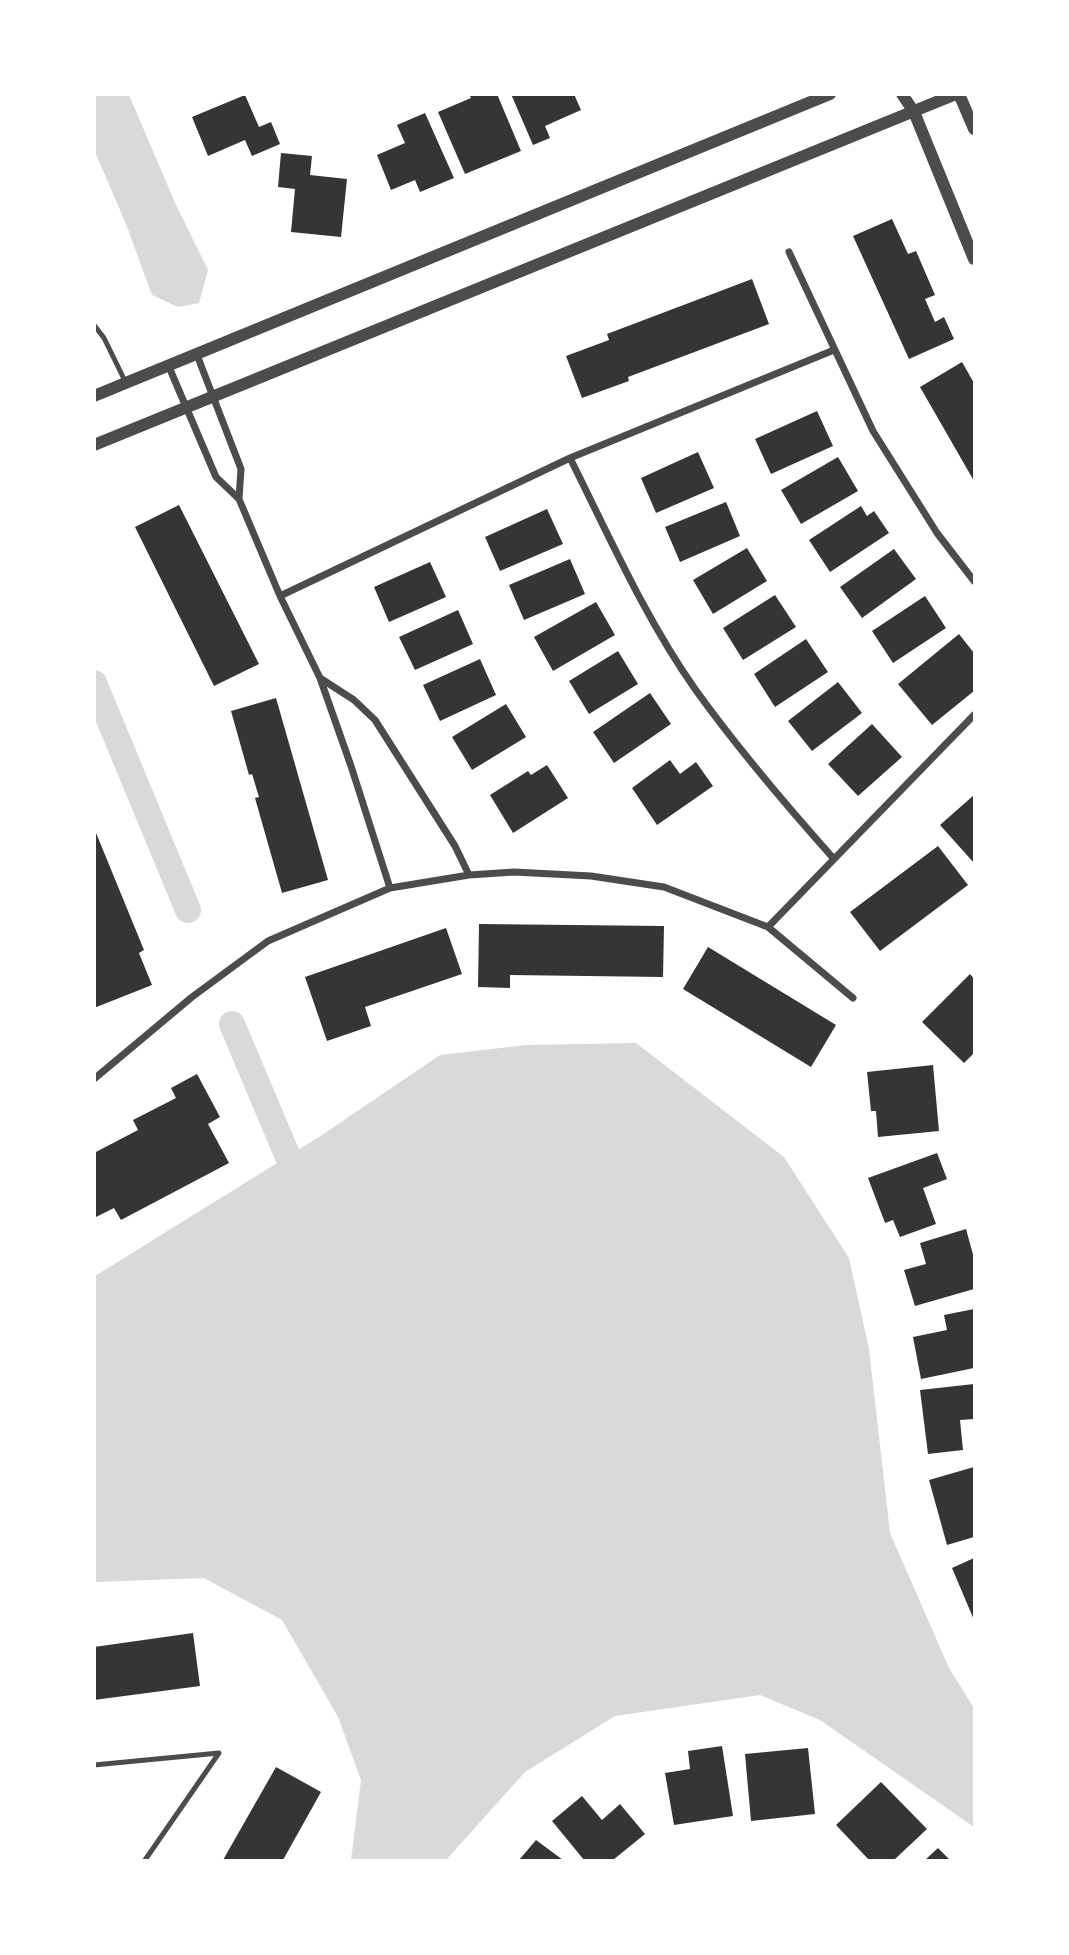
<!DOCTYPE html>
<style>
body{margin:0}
#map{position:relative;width:1069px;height:1955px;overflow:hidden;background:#fff;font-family:"DM Sans",sans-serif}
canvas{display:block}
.frame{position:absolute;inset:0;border:96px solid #fff;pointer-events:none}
</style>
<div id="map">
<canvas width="1069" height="1955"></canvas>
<div class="frame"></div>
</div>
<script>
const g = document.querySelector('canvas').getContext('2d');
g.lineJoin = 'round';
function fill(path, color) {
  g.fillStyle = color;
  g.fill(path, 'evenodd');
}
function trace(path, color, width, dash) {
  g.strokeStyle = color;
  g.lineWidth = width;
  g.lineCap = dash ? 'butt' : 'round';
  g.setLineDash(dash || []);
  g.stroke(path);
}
fill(new Path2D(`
 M94 95H129L176 205 208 270 199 303 178 307 152 295 126 224 95 152Z
 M636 1043 784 1157 849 1258 869 1349 890 1533 949 1668 974 1708V1827L820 1720 760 1695 615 1716 525 1772 446 1860H351L361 1780 338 1717 282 1620 204 1578 95 1582V1276L319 1137 440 1055 526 1045Z`), '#d9d9d9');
trace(new Path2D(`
 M94 683 188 910
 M232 1024 288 1157`), '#d9d9d9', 26);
fill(new Path2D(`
 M469 94H497L521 151 465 174 438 112 471 98Z
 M511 94H574L581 110 545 126 550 138 533 145Z
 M245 95 259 127 271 122 280 144 252 156 245 140 208 156 192 117Z
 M425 113 454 178 420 192 415 180 391 190 377 155 405 143 397 125Z
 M281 153 312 156 310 175 347 179 341 237 291 232 295 189 278 187Z
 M892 219 908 254 916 251 935 295 925 299 935 322 944 317 954 339 909 359 853 236Z
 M752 279 769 324 628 377 629 381 582 398 566 356 609 340 607 334Z
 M962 362 974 383V481L920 387Z
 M817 411 833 446 771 474 755 439Z
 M698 452 714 488 656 513 641 478Z
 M838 457 858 491 801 524 781 490Z
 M726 502 740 536 680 562 665 527Z
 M179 505 259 664 214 686 135 527Z
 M861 506 867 516 874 511 889 533 830 572 809 540Z
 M547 509 563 544 500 571 485 537Z
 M747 548 767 581 713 614 693 580Z
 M894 549 916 579 862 618 840 587Z
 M570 559 585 594 524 620 509 585Z
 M430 562 446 597 389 622 374 587Z
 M775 595 796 627 743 660 723 628Z
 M925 596 946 628 893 663 872 631Z
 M596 602 615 635 553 671 534 637Z
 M458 610 473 644 415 670 399 637Z
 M959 634 974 653 973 674 974 691 932 725 898 684Z
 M806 639 828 672 775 707 754 674Z
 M618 651 638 684 589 714 569 681Z
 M480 659 496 695 440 721 423 685Z
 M838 682 862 713 812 751 788 721Z
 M650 693 671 724 614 763 593 732Z
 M276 698 328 880 282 893 255 798 259 797 252 774 249 775 231 711Z
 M506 704 526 737 472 770 452 737Z
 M872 724 902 757 858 796 828 764Z
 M670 760 680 774 696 762 713 786 657 825 632 788Z
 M547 765 568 798 513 833 490 795 528 771 531 775Z
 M974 795V863L940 825Z
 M94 828 144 950 139 953 152 985 94 1008Z
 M938 846 968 885 880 951 850 912Z
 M479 924 664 926 663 977 510 975V988L478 987Z
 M446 928 462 974 365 1007 371 1026 327 1041 305 977Z
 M708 947 836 1025 811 1067 683 989Z
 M970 974 974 979V1053L964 1063 922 1022Z
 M933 1065 939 1131 878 1137 876 1111H871L867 1072Z
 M197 1074 220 1117 208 1124 229 1163 121 1220 114 1208 94 1218V1153L138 1130 133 1120 176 1098 171 1088Z
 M937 1153 947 1179 923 1188 936 1224 900 1237 893 1220 885 1223 868 1178Z
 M966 1229 974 1258V1289L915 1306 904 1270 926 1264 920 1243Z
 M974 1309V1368L921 1379 913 1337 947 1330 944 1315Z
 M974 1384V1419L960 1420 963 1450 928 1454 920 1390Z
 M974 1467V1537L947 1545 929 1480Z
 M974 1558V1620L952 1568Z
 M193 1633 200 1686 94 1700V1647Z
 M722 1746 733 1816 674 1825 665 1773 690 1769 688 1751Z
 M808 1748 815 1814 751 1821 745 1754Z
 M276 1767 321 1792 283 1860H223Z
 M881 1782 927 1829 894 1860H869L836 1825Z
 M582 1796 602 1820 620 1804 645 1834 613 1860H584L552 1821Z
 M536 1840 563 1860H519Z
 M938 1848 950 1860H925Z`), '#353535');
trace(new Path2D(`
 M94 325 104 338 126 383
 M94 1765 219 1753 145 1860`), '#4c4c4c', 5);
trace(new Path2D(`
 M789 252 873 431 937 533 974 581
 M197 355 241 469 239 499
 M169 367 216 477 239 499 280 596 320 678 351 766 390 888
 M570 458C609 536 645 618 695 689 738 749 785 804 834 859
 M280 596 570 458 834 350
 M320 678 354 700 375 720 455 846 469 875
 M768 927 974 715
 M94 1079 192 997 268 941 390 888 469 875 514 872 591 876 664 887 768 927 853 998`), '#4c4c4c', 7);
trace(new Path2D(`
 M902 94 914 112 974 259
 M959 94 974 129
 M94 396 830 94
 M94 445 956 94`), '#4c4c4c', 12);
</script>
